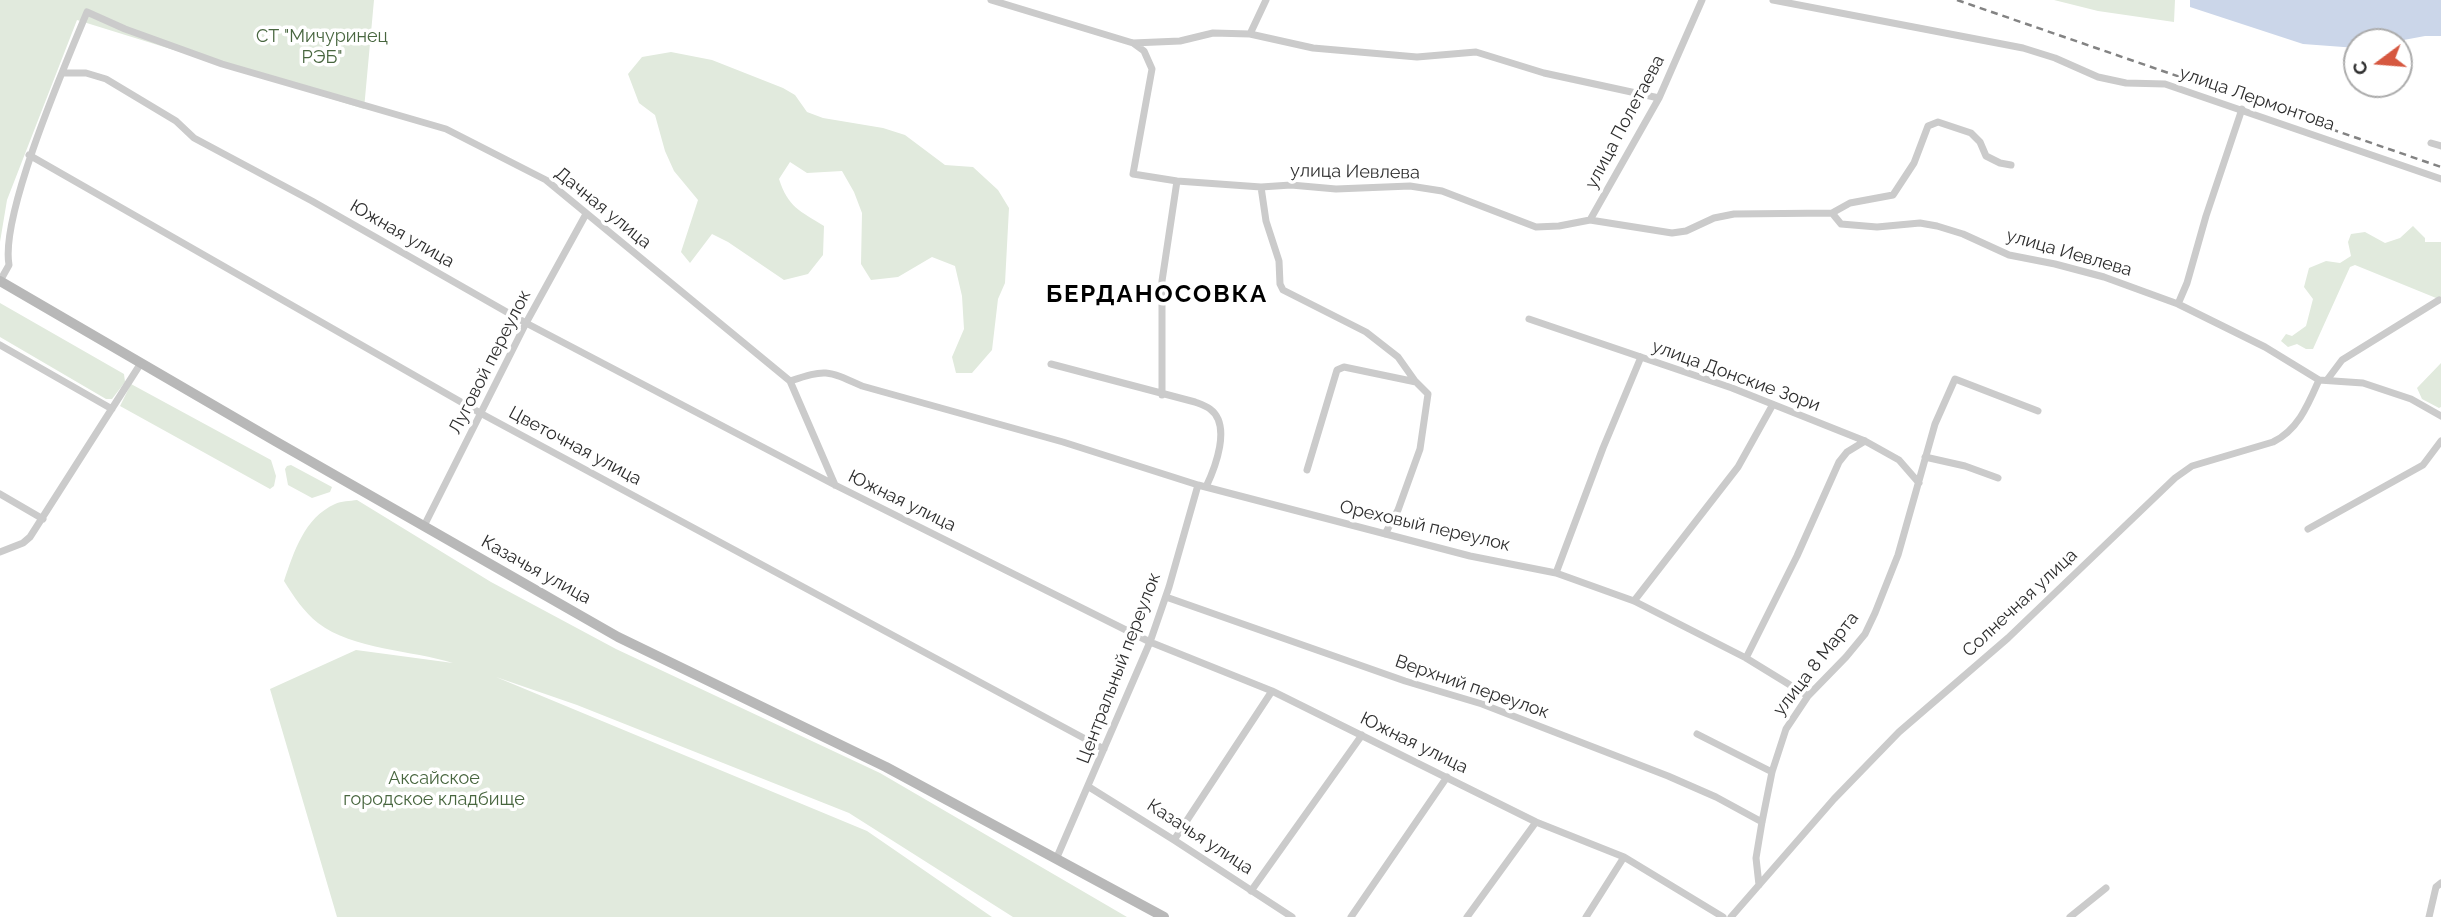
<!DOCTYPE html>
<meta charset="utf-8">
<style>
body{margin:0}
#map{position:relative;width:2441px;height:917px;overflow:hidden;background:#fff;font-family:Raleway,sans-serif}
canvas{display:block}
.north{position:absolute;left:2343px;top:28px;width:70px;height:70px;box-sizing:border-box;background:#fff;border:2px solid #ababab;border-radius:50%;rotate:254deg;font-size:19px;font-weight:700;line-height:28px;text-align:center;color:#2e2e2e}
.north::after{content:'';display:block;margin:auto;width:24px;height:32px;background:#d65840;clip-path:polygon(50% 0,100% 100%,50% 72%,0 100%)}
</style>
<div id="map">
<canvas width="2441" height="917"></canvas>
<div class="north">С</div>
</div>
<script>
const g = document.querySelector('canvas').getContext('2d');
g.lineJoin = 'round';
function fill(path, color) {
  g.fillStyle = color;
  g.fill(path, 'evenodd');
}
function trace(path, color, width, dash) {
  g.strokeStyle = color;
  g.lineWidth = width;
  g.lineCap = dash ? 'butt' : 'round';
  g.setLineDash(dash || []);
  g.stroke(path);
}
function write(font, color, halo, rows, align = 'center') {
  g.font = font + ' Raleway,sans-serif';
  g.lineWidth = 7;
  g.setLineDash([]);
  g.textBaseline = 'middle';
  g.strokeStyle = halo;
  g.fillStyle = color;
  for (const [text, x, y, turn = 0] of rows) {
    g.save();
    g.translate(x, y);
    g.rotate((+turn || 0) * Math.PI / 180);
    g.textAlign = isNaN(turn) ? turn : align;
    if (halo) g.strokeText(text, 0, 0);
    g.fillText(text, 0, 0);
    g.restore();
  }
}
fill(new Path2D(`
 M0 0H374L364 109 77 20 7 200 0 242Z
 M2054 0H2175L2174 22 2098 11Z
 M671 52 712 60 783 88 795 95 807 112 823 118 883 128 905 135 945 165 973 167 998 190 1009 208 1005 283 998 299 992 350 972 373H956L952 357 964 329 962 296 955 266 932 257 898 277 871 280 861 264 862 213 854 192 842 171 807 173 790 162 779 179C788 207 800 211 824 226L823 255 808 274 784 280 728 242 712 234 690 263 681 252 698 200 674 171 665 151 655 115 639 103 628 74 642 57Z
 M2413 226 2425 238V242H2441V300L2355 265 2350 267 2313 349H2306L2297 344 2288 347 2281 341 2286 334 2292 336 2306 326 2313 299 2304 287 2309 268 2326 261 2340 263 2351 256 2348 242 2351 234 2365 232 2385 243 2400 238Z
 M0 303 124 374 125 382 112 399H106L0 337Z
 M2441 363V407L2439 408 2422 399 2417 388Z
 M131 384 271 460 276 476 274 486 270 489 120 406Z
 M291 465 332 487 330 492 312 498 288 485 285 469 287 466Z
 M357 500 491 582 616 649 880 773 1127 917H1013L849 813 577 705 496 677 867 831 992 917H337L270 689 356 650 453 663C412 650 353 650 318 623 304 612 294 597 284 581 294 552 304 518 335 504 341 501 350 501 357 500Z`), '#e1eadd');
fill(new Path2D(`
 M2190 0H2441V36H2425L2393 42H2357V48L2303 44 2190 7Z`), '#cbd6e9');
trace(new Path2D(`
 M991 0 1133 43 1180 41 1213 33 1250 34 1313 48 1417 57 1476 52 1544 73 1659 98
 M1773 0 2023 48 2055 58 2098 77 2126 83 2165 84 2441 179
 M1250 34 1266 0
 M1133 43 1144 51 1152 69 1133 174 1177 181 1261 187 1291 185 1336 189 1410 186 1442 191 1536 227 1559 226 1590 220 1672 233 1686 231 1714 218 1734 214 1832 213 1841 224 1877 227 1920 223 1937 226 1963 234 2009 255 2055 264 2104 277 2178 304 2265 347 2319 380 2363 383 2411 399 2441 416
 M62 73H86L106 79 176 121 194 138 312 201 526 323 835 485 1150 642 1272 691 1536 822 1624 857 1723 917
 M2431 143 2441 146
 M29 155 482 414 1104 749
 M1261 187 1266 221 1279 261 1280 284 1283 290 1366 332 1398 357 1415 381
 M1832 213 1850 203 1893 195 1914 163 1928 126 1938 122 1971 133 1980 142 1986 156 2000 163 2011 165
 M1590 220 1659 98 1702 0
 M0 281 9 265C0 215 65 65 87 12L125 29 222 64 446 129 546 180 790 381 835 485
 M2178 304 2187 283 2206 216 2242 109
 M1529 319 1732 388 1865 441 1899 460 1919 483
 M0 345 112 409
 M1051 364 1195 402C1200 404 1206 406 1210 409 1232 425 1215 468 1206 487
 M2327 380 2342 360 2439 300
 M790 381C826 369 827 370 862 386L1063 442 1198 485 1470 556 1556 573 1634 601 1746 658 1808 696
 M1162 395V281L1177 181
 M1925 457 1965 466 1998 478
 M1307 470 1337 370 1344 367 1416 382 1428 394 1420 449 1398 510 1385 534
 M0 494 43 519
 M424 526 526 323 586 214
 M2308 529 2423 465 2441 441
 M0 552 23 543 30 537 141 363
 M1556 573 1603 448 1641 357
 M1166 597 1405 681 1482 704 1668 776 1716 797 1762 822
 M1634 601 1738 467 1772 406
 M1746 658 1797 556 1839 462 1847 452 1865 441
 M1697 734 1772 772
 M1089 787 1174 840 1292 917
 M1174 840 1272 691
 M1057 857 1150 642 1169 587 1198 485
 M1759 885 1756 858 1762 822 1772 772 1786 729 1808 696 1846 657 1865 634 1875 613 1898 555 1935 424 1955 379 2038 411
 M1251 891 1362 735
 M1351 917 1447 777
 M1467 917 1536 822
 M1586 917 1624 857
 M1731 917 1834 799 1899 732 2008 638 2175 478 2192 466 2273 442C2298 430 2308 405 2319 380
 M2070 917 2106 888
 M2429 917 2436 887 2441 883`), '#cbcbcb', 7);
trace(new Path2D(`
 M0 281 275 441 618 637 886 767 1164 917`), '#b8b8b8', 10);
trace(new Path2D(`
 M1957 0 2441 167`), '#838383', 2.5, [7, 5]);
write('18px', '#48663f', '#fff', [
 ["СТ \"Мичуринец",322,37],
 ["РЭБ\"",322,58],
 ["Аксайское",434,779],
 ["городское кладбище",434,800]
]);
write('18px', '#2e2e2e', '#fff', [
 ["улица Лермонтова",2257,99,19],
 ["улица Полетаева",1625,122,-62],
 ["улица Иевлева",1355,172,1],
 ["Дачная улица",603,208,39],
 ["Южная улица",402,234,30],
 ["улица Иевлева",2069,253,16],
 ["Луговой переулок",490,362,-63],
 ["улица Донские Зори",1736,376,20],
 ["Цветочная улица",575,446,28],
 ["Южная улица",902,501,26],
 ["Ореховый переулок",1425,526,13],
 ["Казачья улица",536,570,29],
 ["Солнечная улица",2020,603,-43],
 ["улица 8 Марта",1816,664,-52],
 ["Центральный переулок",1119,668,-69],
 ["Верхний переулок",1472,687,19],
 ["Южная улица",1414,743,26],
 ["Казачья улица",1200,837,33]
]);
g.letterSpacing = '2px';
write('bold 24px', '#000', '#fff', [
 ["БЕРДАНОСОВКА",1157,295]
]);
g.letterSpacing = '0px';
</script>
